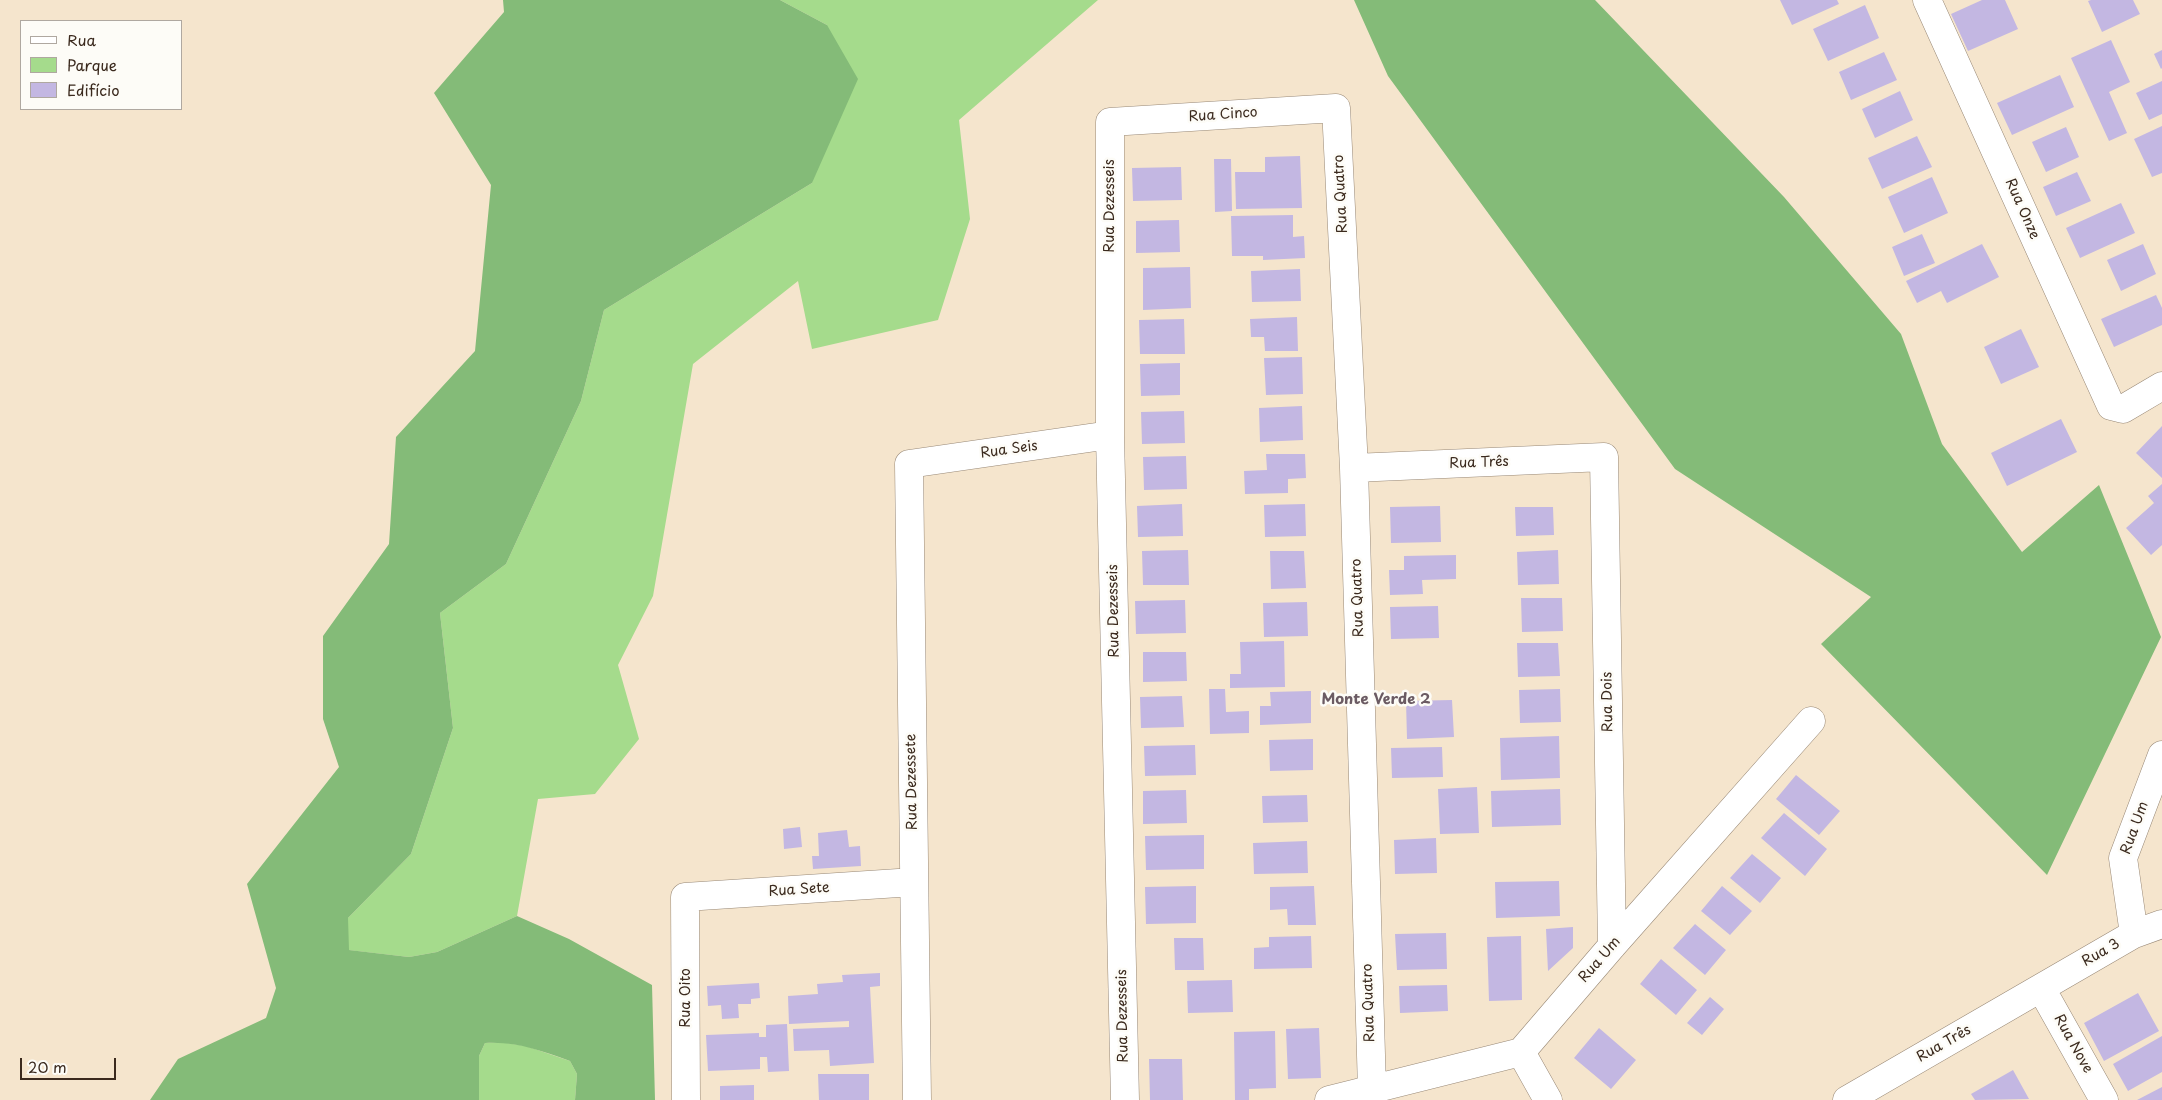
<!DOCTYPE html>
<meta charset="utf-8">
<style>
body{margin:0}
#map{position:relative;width:2162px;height:1100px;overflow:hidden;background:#f5e5cd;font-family:"Playpen Sans",sans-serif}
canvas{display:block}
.legend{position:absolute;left:20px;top:20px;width:162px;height:90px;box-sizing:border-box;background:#fdfcf7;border:1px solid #afa8a0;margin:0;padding:6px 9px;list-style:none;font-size:15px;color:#3b2a1e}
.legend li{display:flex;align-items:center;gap:10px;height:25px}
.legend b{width:25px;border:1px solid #afa8a0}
.scale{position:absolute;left:20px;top:1058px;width:96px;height:22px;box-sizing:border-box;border:2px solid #3b2a1e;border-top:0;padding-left:6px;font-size:15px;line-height:18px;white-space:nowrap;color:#3b2a1e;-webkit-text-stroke:4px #fdfcf7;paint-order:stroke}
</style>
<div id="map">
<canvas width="2162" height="1100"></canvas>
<ul class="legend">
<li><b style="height:6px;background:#fff"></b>Rua</li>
<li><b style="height:14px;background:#a5db8c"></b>Parque</li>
<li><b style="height:14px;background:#c3b7e2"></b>Edifício</li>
</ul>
<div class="scale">20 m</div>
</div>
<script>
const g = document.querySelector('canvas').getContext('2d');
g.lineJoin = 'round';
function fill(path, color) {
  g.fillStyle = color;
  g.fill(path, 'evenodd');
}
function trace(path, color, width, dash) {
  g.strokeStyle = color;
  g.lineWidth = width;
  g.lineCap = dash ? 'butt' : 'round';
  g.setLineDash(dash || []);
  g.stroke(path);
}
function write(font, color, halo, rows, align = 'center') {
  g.font = font + ' "Playpen Sans",sans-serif';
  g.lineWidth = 5;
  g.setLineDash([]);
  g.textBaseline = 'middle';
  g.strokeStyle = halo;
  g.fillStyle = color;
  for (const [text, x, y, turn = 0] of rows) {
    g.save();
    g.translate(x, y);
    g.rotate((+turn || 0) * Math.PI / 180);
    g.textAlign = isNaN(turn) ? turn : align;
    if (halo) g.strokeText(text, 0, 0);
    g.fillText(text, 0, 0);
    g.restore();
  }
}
fill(new Path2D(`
 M780 0H1098L959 120 970 219 938 320 812 349 798 281 693 364 653 596 618 665 639 739 595 794 538 799 517 916 437 952 409 957 348 950V918L411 854 453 728 440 613 506 564 581 401 604 310 812 183 827 25Z
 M500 1042 526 1046 570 1061 577 1074 575 1100H479V1056L485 1043Z`), '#a5db8c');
fill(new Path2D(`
 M503 0H780L827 25 858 79 812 183 604 310 581 401 506 564 440 613 453 728 411 854 348 918 349 950 409 957 437 952 517 916 569 939 652 985 655 1100H575L577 1074 570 1061C542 1051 516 1041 485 1043L479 1056V1100H150L178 1059 266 1018 276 988 247 884 339 767 323 719V636L389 544 396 437 475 351 491 185 434 93 504 12Z
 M1354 0H1595L1784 197 1901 334 1942 444 2022 552 2099 485 2161 637 2047 875 1821 644 1871 597 1675 469 1388 76Z`), '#84bb78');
fill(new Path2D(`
 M1780 0H1837L1839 4 1792 25Z
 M1982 0H2005L2018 29 1968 51 1951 14Z
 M2091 0H2133L2140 14 2102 32 2088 1Z
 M1865 5 1879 38 1828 61 1813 29Z
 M2111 40 2130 82 2109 92 2127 133 2109 141 2071 58Z
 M2162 50V68L2161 69 2154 54Z
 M1884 52 1897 80 1851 100 1839 72Z
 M2060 75 2074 107 2012 135 1997 103Z
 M2162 81V114L2149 120 2136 93Z
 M1900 91 1913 120 1875 138 1862 109Z
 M2162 126V173L2152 177 2134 139Z
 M2066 127 2079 157 2046 172 2032 142Z
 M1917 136 1932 167 1882 189 1868 158Z
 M1300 156 1302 208 1236 209 1235 172H1265V157Z
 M1214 159H1231L1232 211 1215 212Z
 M1181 167 1182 200 1133 201 1132 168Z
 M2077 172 2091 201 2056 216 2043 187Z
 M1932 177 1948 213 1904 233 1888 197Z
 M2121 203 2135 233 2080 258 2066 228Z
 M1293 215V237L1304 236 1305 258 1263 260V256H1232L1231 216Z
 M1179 220 1180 252 1136 253V221Z
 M1922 234 1935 263 1904 276 1892 247Z
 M1982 244 1999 277 1947 303 1941 291 1917 303 1906 281Z
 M2143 244 2156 274 2121 291 2107 260Z
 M1190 267 1191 308 1143 310V268Z
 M1300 269 1301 301 1252 302 1251 271Z
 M2156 295 2162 308V325L2114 347 2101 319Z
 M1297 317 1298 351H1265L1264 337H1251L1250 319Z
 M1184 319 1185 354H1140L1139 320Z
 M2021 329 2039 367 2001 384 1984 347Z
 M1302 357 1303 394 1266 395 1264 358Z
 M1180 363V395L1141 396 1140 364Z
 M1302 406 1303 440 1260 442 1259 408Z
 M1184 411 1185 443 1142 444 1141 412Z
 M2061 419 2077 452 2007 486 1991 453Z
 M2162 426V478L2136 453Z
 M1266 454H1305L1306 478 1288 479V493L1245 494 1244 471 1267 470Z
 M1186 456 1187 489 1144 490 1143 457Z
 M2162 484V545L2151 555 2126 528 2154 503 2148 496Z
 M1182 504 1183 536 1138 537 1137 506Z
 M1305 504 1306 536 1265 537 1264 505Z
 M1440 506 1441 542 1391 543 1390 507Z
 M1515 507H1553L1554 535 1516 536Z
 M1188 550 1189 585H1143L1142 551Z
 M1558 550 1559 584 1518 585 1517 552Z
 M1270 551H1304L1306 588 1271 589Z
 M1456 555V579L1422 580 1423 594 1390 595 1389 570H1404V556Z
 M1521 598H1562L1563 631 1522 632Z
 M1185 600 1186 633 1136 634 1135 601Z
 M1307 602 1308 636 1264 637 1263 603Z
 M1438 606 1439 638 1391 639 1390 607Z
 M1284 641 1285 687 1230 688V674H1241L1240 642Z
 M1517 643H1558L1560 676 1518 677Z
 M1143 652H1186L1187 681 1143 682Z
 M1209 689H1225L1226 712 1249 711V733L1210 734Z
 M1560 689 1561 722 1520 723 1519 690Z
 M1311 691V723L1260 725V706H1271L1270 692Z
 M1182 696 1184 727 1141 728 1140 697Z
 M1452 700 1454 737 1407 739 1406 701Z
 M1559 736 1560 778 1501 780 1500 738Z
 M1313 739V770L1270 771 1269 740Z
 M1195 745 1196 775 1145 776 1144 746Z
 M1442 747 1443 777 1392 778 1391 748Z
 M1796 775 1840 811 1819 835 1776 799Z
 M1477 787 1479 833 1440 834 1438 789Z
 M1560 789 1561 825 1492 827 1491 791Z
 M1186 790 1187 823 1143 824V791Z
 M1307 795 1308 822 1263 823 1262 796Z
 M1784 813 1827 849 1805 876 1761 838Z
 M800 827 802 847 784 849 783 829Z
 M847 830 849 847 860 846 861 866 813 869 812 856H819L818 833Z
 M1204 835V869L1146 870 1145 836Z
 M1436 838 1437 873 1395 874 1394 840Z
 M1307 841 1308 873 1254 874 1253 843Z
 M1752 854 1781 878 1760 903 1730 878Z
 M1559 881 1560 916 1496 918 1495 882Z
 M1196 886V923L1146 924 1145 887Z
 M1314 886 1316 925H1288L1287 909 1270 910V887Z
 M1722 886 1752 911 1730 935 1701 911Z
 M1695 924 1726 950 1705 975 1673 948Z
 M1573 927V948L1548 971 1546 929Z
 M1446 933 1447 969 1397 970 1395 934Z
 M1311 936 1312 968 1254 969V948L1269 947V937Z
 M1521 936 1522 1000 1489 1001 1487 937Z
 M1174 938H1203L1204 970H1175Z
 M1661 959 1697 990 1676 1015 1640 984Z
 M880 973V986L870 987 874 1063 830 1066 829 1050 794 1051 793 1029 849 1027V1021L789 1024 788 996 818 994 817 984 843 982 842 975Z
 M1232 980 1233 1012 1188 1013 1187 981Z
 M759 983 760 998 751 999V1004H738L739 1018 722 1019 721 1005 708 1006 707 986Z
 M1447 985 1448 1011 1400 1013 1399 986Z
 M2138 993 2159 1031 2104 1061 2084 1023Z
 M1710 997 1724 1009 1702 1035 1687 1023Z
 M787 1024 789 1071 768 1072 767 1057H760V1069L708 1071 706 1035 759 1033V1037H766V1025Z
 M1319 1028 1321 1078 1288 1079 1286 1029Z
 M1599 1028 1636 1060 1611 1089 1574 1058Z
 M1275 1031 1276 1088 1249 1089V1100H1235L1234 1032Z
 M2162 1036V1072L2128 1091 2113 1064Z
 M1149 1059H1182L1183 1100H1150Z
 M2013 1070 2029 1099 1975 1100 1971 1094Z
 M818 1074H869V1100H819Z
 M754 1085V1100H720V1086Z
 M2162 1087V1100H2137Z`), '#c3b7e2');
const street = new Path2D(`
 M1927 0 2111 406 2123 409 2162 386
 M1354 468 1604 457 1612 946
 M2134 934 2123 858 2162 755
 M2041 988 2104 1100
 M1521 1052 1548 1100
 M686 1100 685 897 914 882
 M917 1100 909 464 1110 435
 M1125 1100 1110 435V122L1336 108 1354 468 1372 1089
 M1329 1100 1521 1052 1612 946 1811 721
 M1847 1100 2134 934 2162 924`);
trace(street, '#988876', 29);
trace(street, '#fff', 28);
write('14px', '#3b2a1e', '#fdfcf7', [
 ["Rua Cinco",1223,115,-4],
 ["Rua Quatro",1341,194,-93],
 ["Rua Dezesseis",1110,206,-90],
 ["Rua Onze",2022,209,66],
 ["Rua Seis",1009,450,-8],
 ["Rua Três",1479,463,-2],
 ["Rua Quatro",1358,598,-92],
 ["Rua Dezesseis",1114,611,-91],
 ["Rua Dois",1608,702,-91],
 ["Rua Dezessete",912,782,-91],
 ["Rua Um",2135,828,-70],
 ["Rua Sete",799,890,-4],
 ["Rua 3",2101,953,-30],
 ["Rua Um",1600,960,-49],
 ["Rua Oito",686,998,-90],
 ["Rua Quatro",1369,1003,-92],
 ["Rua Dezesseis",1123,1016,-91],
 ["Rua Três",1944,1044,-30],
 ["Rua Nove",2073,1044,61]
]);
write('bold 15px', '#6b5b63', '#fdfcf7', [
 ["Monte Verde 2",1376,700]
]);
</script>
